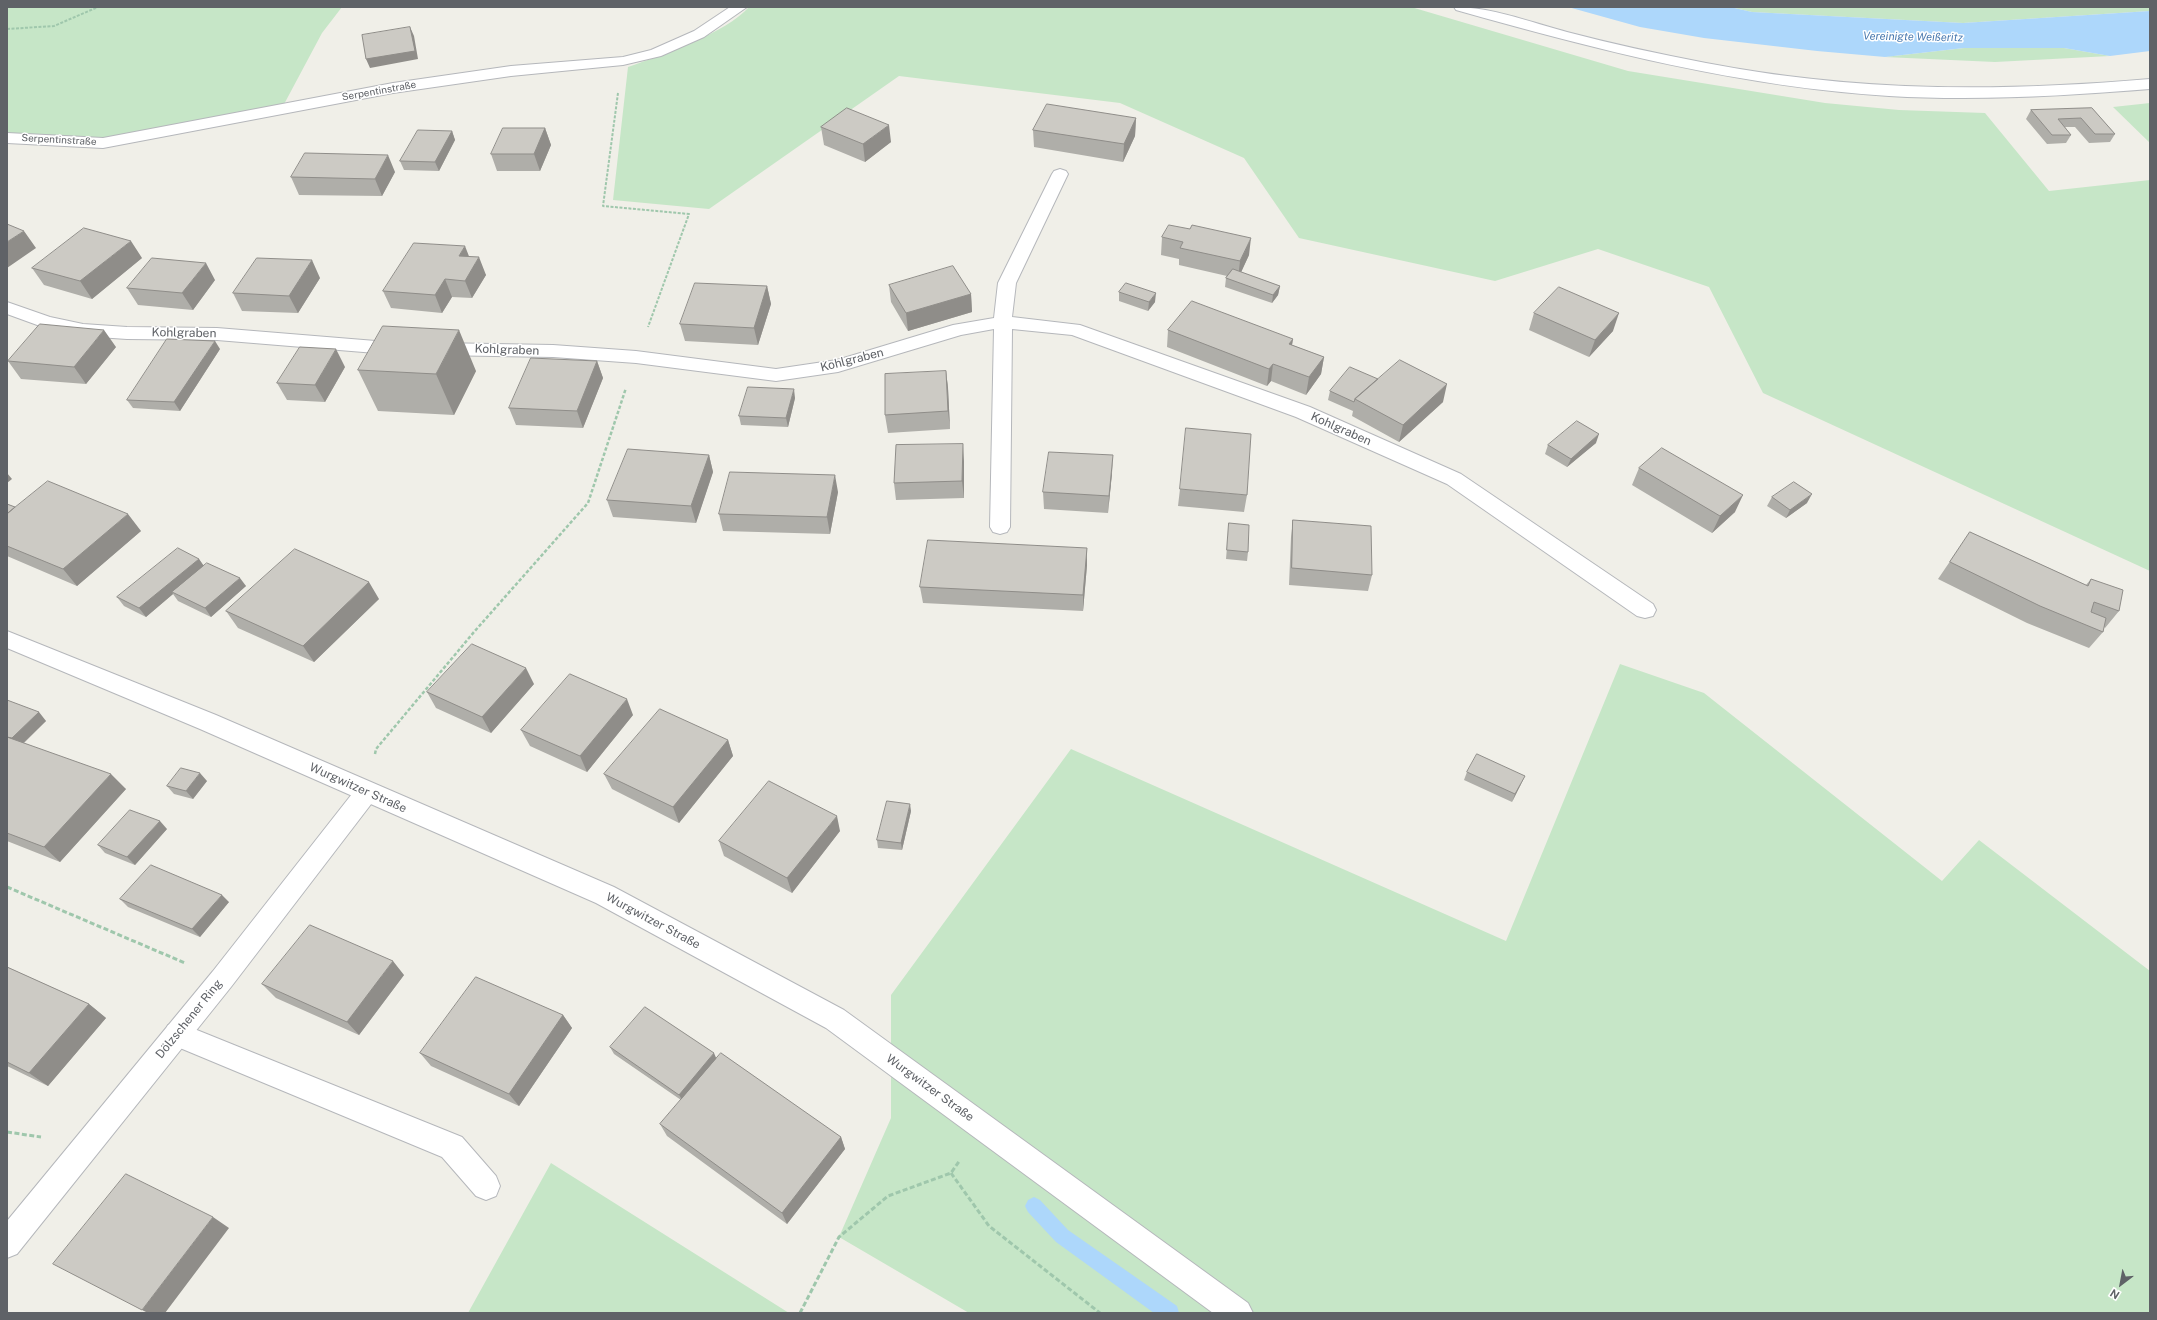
<!DOCTYPE html>
<meta charset="utf-8">
<style>
body{margin:0}
#map{position:relative;width:2157px;height:1320px;overflow:hidden;background:#f0efe8;font-family:"Public Sans",sans-serif}
canvas{display:block}
.frame{position:absolute;inset:0;border:8px solid #5f6267;pointer-events:none}
.north{position:absolute;left:2101px;top:1264px;width:40px;height:40px;-webkit-text-stroke:3px #fff;paint-order:stroke;rotate:212deg;font-size:11px;font-weight:700;line-height:16px;text-align:center;color:#5f6267}
.north::after{content:'';display:block;margin:auto;width:14px;height:18px;background:#5f6267;clip-path:polygon(50% 0,100% 100%,50% 72%,0 100%)}
</style>
<div id="map">
<canvas width="2157" height="1320"></canvas>
<div class="frame"></div>
<div class="north">N</div>
</div>
<script>
const g = document.querySelector('canvas').getContext('2d');
g.lineJoin = 'round';
function fill(path, color) {
  g.fillStyle = color;
  g.fill(path, 'evenodd');
}
function trace(path, color, width, dash) {
  g.strokeStyle = color;
  g.lineWidth = width;
  g.lineCap = dash ? 'butt' : 'round';
  g.setLineDash(dash || []);
  g.stroke(path);
}
function write(font, color, halo, rows, align = 'center') {
  g.font = font + ' "Public Sans",sans-serif';
  g.lineWidth = 3;
  g.setLineDash([]);
  g.textBaseline = 'middle';
  g.strokeStyle = halo;
  g.fillStyle = color;
  for (const [text, x, y, turn = 0] of rows) {
    g.save();
    g.translate(x, y);
    g.rotate((+turn || 0) * Math.PI / 180);
    g.textAlign = isNaN(turn) ? turn : align;
    if (halo) g.strokeText(text, 0, 0);
    g.fillText(text, 0, 0);
    g.restore();
  }
}
fill(new Path2D(`
 M7 7H342L322 33 282 108 103 143 7 137Z
 M749 7H1411L1628 71 1825 103 1899 110 1985 113 2049 191 2150 180V571L1763 393 1709 287 1598 249 1495 281 1299 238 1244 158 1120 103 899 76 709 209 613 200 628 67C662 55 726 33 749 7Z
 M1730 7H2150V11L1963 23 1752 12Z
 M1964 48H2064L2110 56 1995 62 1885 57Z
 M2150 103V143L2113 107Z
 M1620 664 1704 693 1942 881 1979 840 2150 971V1313H969L839 1237 891 1118V995L1071 749 1506 941Z
 M551 1163 789 1313H468Z`), '#c6e6c7');
fill(new Path2D(`
 M1568 7H1730L1752 12 1963 23 2150 11V51L2110 56 2064 48H1964L1885 57 1817 51 1704 38 1640 27Z`), '#add7fb');
fill(new Path2D(`
 M1034 1197 1040 1200 1068 1230 1177 1306 1179 1313H1154L1056 1242 1028 1212 1025 1206 1028 1200Z`), '#add7fb');
const service = new Path2D(`
 M177 1022 462 1137 496 1176 500 1186 496 1196 486 1200 476 1196 442 1157 168 1043 164 1034 168 1025Z`);
const minor = new Path2D(`
 M730 7H747L704 37 661 56 623 65 511 76 393 93 103 148 7 143V133L103 138 393 83 511 66 623 57 651 50 694 31Z
 M1060 169 1066 171 1068 174 1016 283 1012 317 1080 325 1310 407 1461 474 1653 604 1656 610 1653 616 1645 618 1637 616 1447 484 1296 417 1072 335 1012 329 1010 527 1007 532 1000 534 993 532 990 527 994 329 961 335 838 372 776 381 636 363 553 357 436 355 430 353 427 349 430 345 436 343 553 345 636 351 776 369 837 360 953 325 994 318 998 283 1052 174 1054 171Z
 M7 302 50 317 83 324 127 327 217 328 400 343 406 345 409 349 406 353 400 355 217 340 127 339 83 336 40 326 7 314Z
 M367 782 375 785 379 792 375 799 231 987 17 1254 7 1258V1221L213 971 359 785Z`);
const tertiary = new Path2D(`
 M7 631 216 715 614 887 844 1010 1248 1303 1253 1313H1213L826 1028 596 903 200 729 7 648Z`);
const secondary = new Path2D(`
 M1454 7C1492 7 1530 22 1567 32 1613 44 1659 54 1706 63 1857 92 1997 92 2150 79V89C2063 96 1976 101 1889 96 1742 87 1597 50 1456 10Z`);
trace(service, '#b5b7bb', 2);
trace(minor, '#b5b7bb', 2);
trace(tertiary, '#b5b7bb', 2);
trace(secondary, '#b6b9be', 2);
trace(new Path2D(`
 M7 29 54 26 98 7
 M618 93 603 206 689 214 648 327`), '#9fc7ac', 2, [3, 1.5]);
trace(new Path2D(`
 M375 754 376 749 474 632 588 503 626 388`), '#9fc7ac', 2.5, [3.5, 2]);
trace(new Path2D(`
 M7 887 185 963
 M7 1132 41 1137
 M951 1173 989 1226 1100 1313
 M800 1313 839 1237 888 1196 951 1173 960 1160`), '#9fc7ac', 3, [5, 2.5]);
fill(service, '#fff');
fill(minor, '#fff');
fill(tertiary, '#fff');
fill(secondary, '#fff');
fill(new Path2D(`
 M2092 108 2115 134 2110 142 2089 143 2075 127H2065L2071 135 2066 143 2047 144 2026 119 2031 110Z
 M1136 118 1135 136 1123 162 1034 147 1033 130Z
 M821 127 891 142 865 162 824 145Z
 M545 128 551 145 540 171H497L491 154Z
 M452 131 455 140 439 171 404 170 400 161Z
 M395 172 382 196 299 195 291 177Z
 M1162 237 1249 255 1241 272 1280 286 1278 295 1272 303 1225 287 1226 278 1227 276 1179 265V259L1161 255Z
 M469 257 486 275 472 298 452 297 442 313 391 308 383 291Z
 M142 258 92 299 44 285 32 268Z
 M320 278 298 313 242 311 233 293Z
 M215 280 193 310 138 305 127 288Z
 M889 285 971 294 972 312 908 331 891 302Z
 M767 286 771 304 758 345 685 341 680 324Z
 M1119 292 1155 302 1148 311 1119 301Z
 M1534 313 1613 331 1589 357 1529 330Z
 M1168 330 1293 339 1292 345 1324 357 1321 374 1306 395 1271 381 1267 386 1167 347Z
 M116 347 86 384 21 379 8 361Z
 M220 349 180 411 133 408 127 400Z
 M597 361 603 378 583 428 516 425 509 408Z
 M345 367 325 402 287 400 277 383Z
 M358 370 476 371 454 415 378 411Z
 M946 371 948 388 950 429 888 433 885 415Z
 M1378 379 1443 402 1399 442 1352 416 1353 411 1328 400 1330 391Z
 M795 398 788 427 741 425 739 416Z
 M1596 443 1567 467 1545 454 1548 445Z
 M709 455 713 472 696 523 613 517 607 500Z
 M964 461V498L896 500 894 483Z
 M1639 468 1735 512 1712 533 1632 485Z
 M1112 473 1108 513 1044 509 1043 492Z
 M1180 489 1247 495 1244 512 1178 506Z
 M838 492 830 534 723 531 719 514Z
 M1772 497 1807 503 1786 518 1767 506Z
 M7 504 15 507 141 531 77 586 7 556Z
 M1293 520 1372 575 1368 591 1289 585 1291 537Z
 M1229 523 1248 552 1247 561 1226 559Z
 M1970 532 2086 585 2091 579 2119 611 2105 628 2104 627 2103 632 2089 648 2027 623 1938 579Z
 M1087 548V565L1083 611 923 603 920 587Z
 M199 559 204 566 246 586 211 617 178 601 173 594 146 617 124 606 117 597Z
 M379 599 314 662 238 628 226 611Z
 M534 684 491 733 436 708 427 692Z
 M7 700 46 721 24 743 126 789 60 862 7 841Z
 M633 715 587 772 530 746 521 730Z
 M728 740 733 756 679 823 612 789 604 774Z
 M1467 772 1521 784 1512 802 1464 780Z
 M207 781 193 799 174 794 167 786Z
 M911 811 902 850 878 848 877 840Z
 M167 829 135 865 105 853 98 845Z
 M840 831 792 893 724 856 719 841Z
 M120 899 229 902 200 937 128 907Z
 M7 967 89 1004 106 1018 48 1086 7 1066Z
 M404 975 359 1035 276 998 262 984Z
 M563 1015 572 1028 519 1106 431 1066 420 1053Z
 M610 1047 716 1058 841 1137 845 1149 787 1224 667 1136 660 1124 681 1100 614 1054Z`), '#afaea9');
fill(new Path2D(`
 M410 27 414 36 418 59 370 68 366 59Z
 M1136 118 1135 136 1123 162 1124 144Z
 M889 125 891 142 865 162 863 144Z
 M545 128 551 145 540 171 534 154Z
 M452 131 455 140 439 171 435 162Z
 M388 155 395 172 382 196 375 179Z
 M24 231 36 248 7 268V242Z
 M1251 238 1249 255 1238 279 1240 261Z
 M131 241 142 258 92 299 80 281Z
 M465 246 472 264 459 256Z
 M479 257 486 275 472 298 465 281Z
 M312 260 320 278 298 313 289 296Z
 M206 263 215 280 193 310 182 293Z
 M445 279 452 297 442 313 435 295Z
 M767 286 771 304 758 345 754 328Z
 M1280 286 1278 295 1272 303 1273 295Z
 M1156 293 1155 302 1148 311 1149 302Z
 M971 294 972 312 908 331 906 313Z
 M1619 313 1613 331 1589 357 1595 340Z
 M104 330 116 347 86 384 74 367Z
 M459 330 476 371 454 415 436 374Z
 M1293 339 1290 356 1289 344Z
 M215 341 220 349 180 411 174 402Z
 M336 349 345 367 325 402 315 385Z
 M1324 357 1321 374 1306 395 1309 377Z
 M597 361 603 378 583 428 577 411Z
 M1273 364 1271 381 1267 386 1269 369Z
 M946 371 948 388 950 429 948 411Z
 M1447 384 1443 402 1399 442 1403 425Z
 M794 389 795 398 788 427 786 418Z
 M1599 434 1596 443 1567 467 1571 459Z
 M963 444 964 461V498L962 481Z
 M709 455 713 472 696 523 691 506Z
 M1113 455 1112 473 1108 513 1109 496Z
 M7 473 12 479 7 483Z
 M835 475 838 492 830 534 827 517Z
 M1812 494 1807 503 1786 518 1790 510Z
 M1743 495 1735 512 1712 533 1720 516Z
 M128 514 141 531 77 586 63 569Z
 M1087 548V565L1083 611V595Z
 M199 559 205 568 172 592 173 594 146 617 139 608Z
 M240 578 246 586 211 617 205 608Z
 M369 582 379 599 314 662 303 646Z
 M526 668 534 684 491 733 482 717Z
 M627 699 633 715 587 772 580 756Z
 M39 712 46 721 17 749 9 741Z
 M728 740 733 756 679 823 673 807Z
 M200 773 207 781 193 799 186 791Z
 M111 774 126 789 60 862 44 847Z
 M1525 776 1512 802 1515 794Z
 M910 804 911 811 902 850 901 843Z
 M837 816 840 831 792 893 787 878Z
 M160 821 167 829 135 865 127 857Z
 M222 895 229 902 200 937 192 929Z
 M393 961 404 975 359 1035 347 1022Z
 M89 1004 106 1018 48 1086 29 1073Z
 M563 1015 572 1028 519 1106 509 1094Z
 M714 1053 717 1060 683 1101 679 1095Z
 M841 1137 845 1149 787 1224 782 1213Z
 M213 1217 229 1228 165 1313H148L142 1310Z`), '#8f8d89');
const building = new Path2D(`
 M410 27 415 51 366 59 362 35Z
 M1047 104 1136 118 1124 144 1033 130Z
 M847 108 889 125 863 144 821 127Z
 M2092 108 2115 134H2095L2081 118 2058 119 2071 135H2052L2031 110Z
 M503 128H545L534 154H491Z
 M418 130 452 131 435 162 400 161Z
 M305 153 388 155 375 179 291 177Z
 M7 224 24 231 7 242Z
 M1169 225 1190 229 1192 225 1251 238 1240 261 1180 248 1183 242 1162 237Z
 M84 228 131 241 80 281 32 268Z
 M414 243 465 246 459 256 479 257 465 281 445 279 435 295 383 291Z
 M152 258 206 263 182 293 127 288Z
 M257 258 312 260 289 296 233 293Z
 M953 266 971 294 906 313 889 285Z
 M1233 269 1280 286 1273 295 1226 278Z
 M695 283 767 286 754 328 680 324Z
 M1126 283 1156 293 1149 302 1119 292Z
 M1559 287 1619 313 1595 340 1534 313Z
 M1192 301 1293 339 1289 344 1324 357 1309 377 1273 364 1269 369 1168 330Z
 M40 324 104 330 74 367 8 361Z
 M383 326 459 330 436 374 358 370Z
 M167 339 215 341 174 402 127 400Z
 M300 347 336 349 315 385 277 383Z
 M531 358 597 361 577 411 509 408Z
 M1400 360 1447 384 1403 425 1355 399Z
 M1350 367 1378 379 1355 399 1354 402 1330 391Z
 M946 371 948 411 885 415V374Z
 M748 387 794 389 786 418 739 416Z
 M1577 421 1599 434 1571 459 1548 445Z
 M1186 428 1251 434 1247 495 1180 489Z
 M963 444 962 481 894 483 896 445Z
 M1662 448 1743 495 1720 516 1639 468Z
 M628 449 709 455 691 506 607 500Z
 M1049 452 1113 455 1109 496 1043 492Z
 M730 472 835 475 827 517 719 514Z
 M48 481 128 514 63 569 7 546V514Z
 M1794 482 1812 494 1790 510 1772 497Z
 M7 504 15 507 7 514Z
 M1293 520 1371 526 1372 575 1292 568Z
 M1229 523 1249 525 1248 552 1227 550Z
 M1970 532 2088 586 2091 579 2123 590 2119 611 2094 602 2091 612 2106 618 2103 632 2040 606 1950 562Z
 M928 540 1087 548 1083 595 920 587Z
 M178 548 199 559 139 608 117 597Z
 M295 549 369 582 303 646 226 611Z
 M207 563 240 578 205 608 172 592Z
 M472 644 526 668 482 717 427 692Z
 M570 674 627 699 580 756 521 730Z
 M7 700 39 712 12 738 7 737Z
 M660 709 728 740 673 807 604 774Z
 M7 737 111 774 44 847 7 833Z
 M1477 754 1525 776 1515 794 1467 772Z
 M181 768 200 773 186 791 167 786Z
 M769 781 837 816 787 878 719 841Z
 M887 801 910 804 901 843 877 840Z
 M130 810 160 821 127 857 98 845Z
 M151 865 222 895 192 929 120 899Z
 M310 925 393 961 347 1022 262 984Z
 M7 967 89 1004 29 1073 7 1062Z
 M476 977 563 1015 509 1094 420 1053Z
 M645 1007 714 1053 679 1095 610 1047Z
 M721 1053 841 1137 782 1213 660 1124Z
 M126 1174 213 1217 142 1310 53 1264Z`);
fill(building, '#cccac4');
trace(building, '#8f8d89', 1);
write('10px', '#5f6267', '#fff', [
 ["Serpentinstraße",379,91,-10],
 ["Serpentinstraße",59,140,3]
]);
write('italic 11px', '#4878ae', '#fff', [
 ["Vereinigte Weißeritz",1913,37,1]
]);
write('12px', '#5f6267', '#fff', [
 ["Kohlgraben",184,333,1],
 ["Kohlgraben",507,350,2],
 ["Kohlgraben",852,360,-14],
 ["Kohlgraben",1341,429,24],
 ["Wurgwitzer Straße",358,788,24],
 ["Wurgwitzer Straße",653,921,28],
 ["Dölzschener Ring",189,1019,-51],
 ["Wurgwitzer Straße",930,1088,36]
]);
</script>
